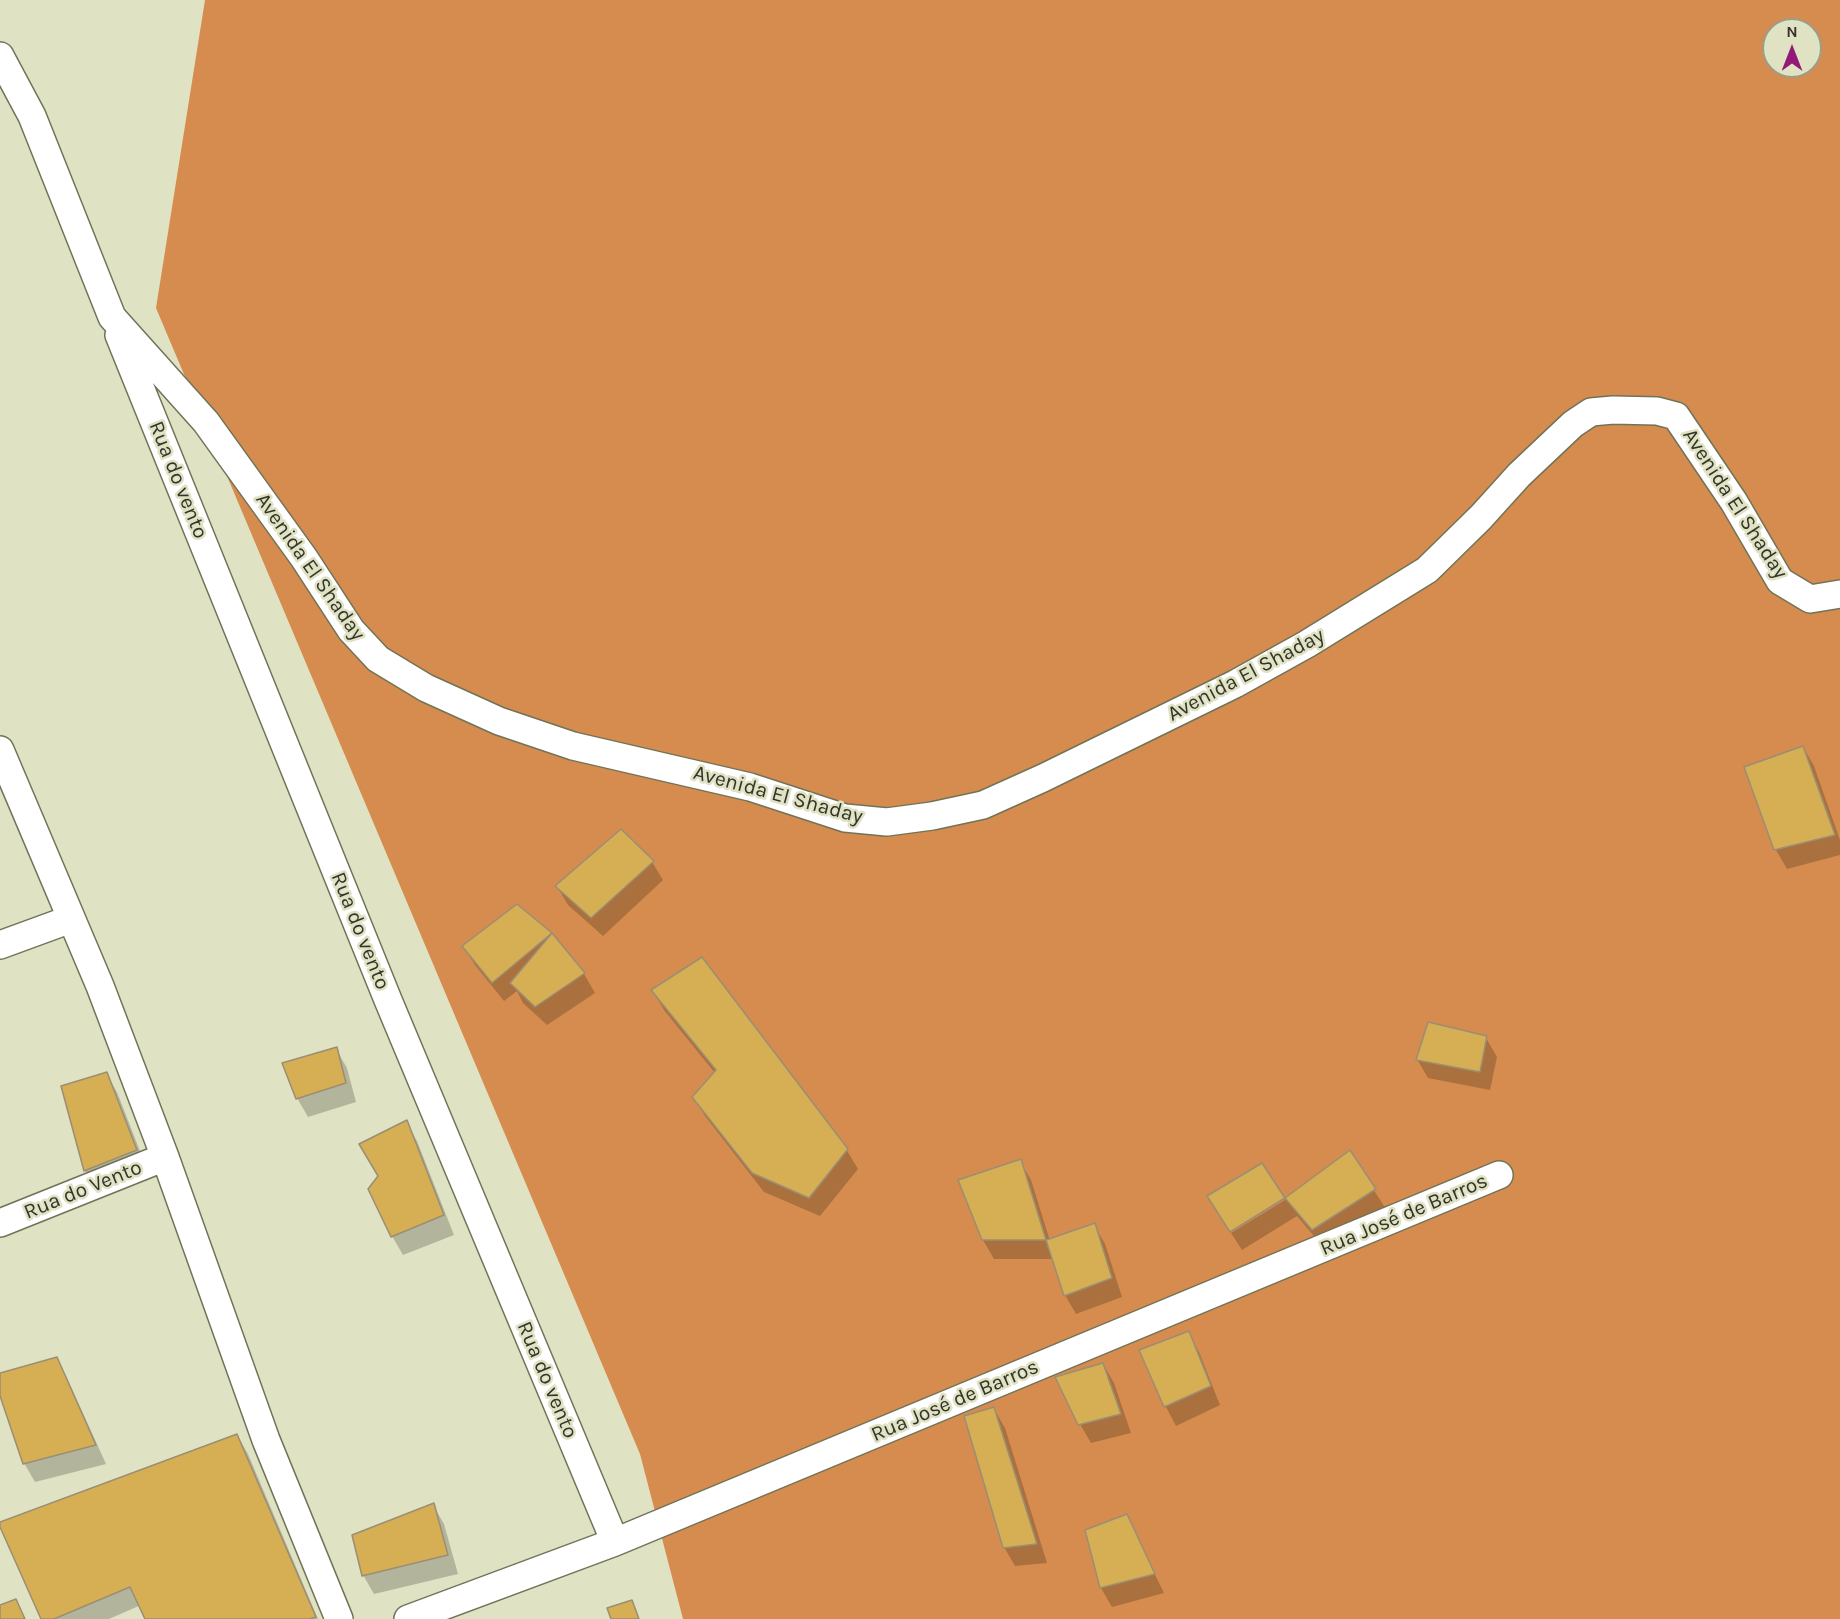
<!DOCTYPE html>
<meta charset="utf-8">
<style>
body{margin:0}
#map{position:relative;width:1840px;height:1619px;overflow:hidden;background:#e0e2c4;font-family:Karla,sans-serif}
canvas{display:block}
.north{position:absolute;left:1762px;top:18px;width:60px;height:60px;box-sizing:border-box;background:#e0e2c4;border:2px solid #9b9d86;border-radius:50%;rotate:0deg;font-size:16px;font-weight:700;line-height:24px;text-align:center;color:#343529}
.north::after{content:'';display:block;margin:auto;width:21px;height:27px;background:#931976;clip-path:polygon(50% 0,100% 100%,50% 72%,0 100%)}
</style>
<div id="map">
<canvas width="1840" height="1619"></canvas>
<div class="north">N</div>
</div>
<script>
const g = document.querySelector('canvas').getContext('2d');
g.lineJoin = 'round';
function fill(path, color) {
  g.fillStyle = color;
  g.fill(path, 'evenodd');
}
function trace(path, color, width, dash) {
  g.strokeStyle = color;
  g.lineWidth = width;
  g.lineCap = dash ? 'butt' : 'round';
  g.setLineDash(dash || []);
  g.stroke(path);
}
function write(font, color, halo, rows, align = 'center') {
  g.font = font + ' Karla,sans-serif';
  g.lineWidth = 5;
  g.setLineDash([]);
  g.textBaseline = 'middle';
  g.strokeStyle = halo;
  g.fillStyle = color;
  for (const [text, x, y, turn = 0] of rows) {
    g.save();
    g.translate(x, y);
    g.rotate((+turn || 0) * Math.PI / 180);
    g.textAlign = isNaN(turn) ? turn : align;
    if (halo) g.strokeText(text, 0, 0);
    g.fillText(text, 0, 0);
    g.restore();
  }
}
fill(new Path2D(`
 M205 0H1840V1619H683L640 1454 156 308ZM1774 30H1810V66H1774Z`), '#d58c4e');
fill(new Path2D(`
 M1803 747 1814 766 1840 840V855L1787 869 1776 850 1746 768Z
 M652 862 663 880 603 936 568 905 557 886Z
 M517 906 551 934 584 974 595 993 547 1025 523 1003 517 991 504 1001 475 965 464 947Z
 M653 991 846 1149 858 1169 820 1216 764 1192 705 1116 694 1097 715 1073 664 1010Z
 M1486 1038 1497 1057 1490 1090 1428 1078 1417 1059Z
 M336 1049 347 1068 356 1102 308 1117 297 1098Z
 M106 1074 117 1092 147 1169 96 1189 85 1171 63 1087Z
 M406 1122 417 1141 454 1235 403 1255 392 1236 380 1177Z
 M1349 1152 1386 1209 1324 1248 1297 1216 1242 1250 1231 1233 1285 1200Z
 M1020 1161 1031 1180 1050 1241 1094 1225 1105 1244 1122 1297 1076 1314 1065 1295 1054 1259H994L983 1240Z
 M1188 1333 1199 1352 1220 1405 1176 1426 1166 1407 1141 1351Z
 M56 1359 67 1378 106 1464 35 1482 24 1463 0 1392V1375Z
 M1103 1364 1114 1383 1131 1433 1091 1443 1080 1424Z
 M994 1409 1005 1428 1047 1563 1015 1566 1004 1547Z
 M237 1435 248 1454 318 1619H147L141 1605 109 1619H42Z
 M433 1505 444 1524 458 1574 374 1594 363 1575Z
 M1126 1516 1164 1593 1112 1607 1101 1588Z`), '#0003');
const building = new Path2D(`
 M1803 746 1835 835 1774 850 1744 767Z
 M621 829 654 861 591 918 555 886Z
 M517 904 552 933 492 983 462 946Z
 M552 933 585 973 535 1007 510 983Z
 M702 957 848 1149 809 1198 752 1173 692 1097 716 1070 651 990Z
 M1428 1022 1487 1036 1480 1072 1416 1060Z
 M337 1047 346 1083 296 1099 282 1063Z
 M107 1072 137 1150 84 1171 61 1086Z
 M407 1120 444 1215 391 1237 368 1189 378 1176 359 1144Z
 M1350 1150 1376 1189 1312 1230 1285 1198Z
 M1021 1159 1046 1240H982L958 1180Z
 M1262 1163 1285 1198 1230 1232 1207 1196Z
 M1095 1223 1112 1278 1064 1296 1046 1240Z
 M1189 1331 1211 1386 1164 1407 1139 1350Z
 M57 1357 96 1445 23 1464 0 1396V1373Z
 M1103 1363 1121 1414 1078 1425 1055 1377Z
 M994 1407 1037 1544 1003 1548 964 1416Z
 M237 1434 316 1617 310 1619H145L130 1587 54 1619H41L0 1527V1522Z
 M434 1503 448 1555 362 1576 352 1535Z
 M1127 1514 1155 1574 1100 1588 1085 1530Z
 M16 1599 25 1619H0V1605Z
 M632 1600 639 1619H611L607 1608Z`);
fill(building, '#d6ae53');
trace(building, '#9a8e74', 1.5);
const street = new Path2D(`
 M0 56 32 116 112 317 206 422 304 558 351 630 378 659 426 688 499 721 573 746 750 787 845 818 887 822 932 816 983 805 1043 778 1235 684 1307 644 1427 570 1481 517 1519 475 1573 424 1591 412 1613 410 1657 411 1676 416 1734 502 1780 581 1810 599 1840 594
 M119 335 388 1000 615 1542
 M0 750 100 986 165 1157 266 1440 339 1619
 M0 945 71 919
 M0 1223 165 1157
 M408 1619 615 1542 1499 1175`);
trace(street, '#717358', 30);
trace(street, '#fff', 27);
write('21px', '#343529', '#e0e2c4', [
 ["Rua do vento",178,480,68],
 ["Avenida El Shaday",1735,504,57],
 ["Avenida El Shaday",310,567,55],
 ["Avenida El Shaday",1246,675,-28],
 ["Avenida El Shaday",778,795,15],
 ["Rua do vento",360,931,68],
 ["Rua do Vento",83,1190,-22],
 ["Rua José de Barros",1404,1215,-23],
 ["Rua do vento",547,1380,67],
 ["Rua José de Barros",955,1401,-23]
]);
</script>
